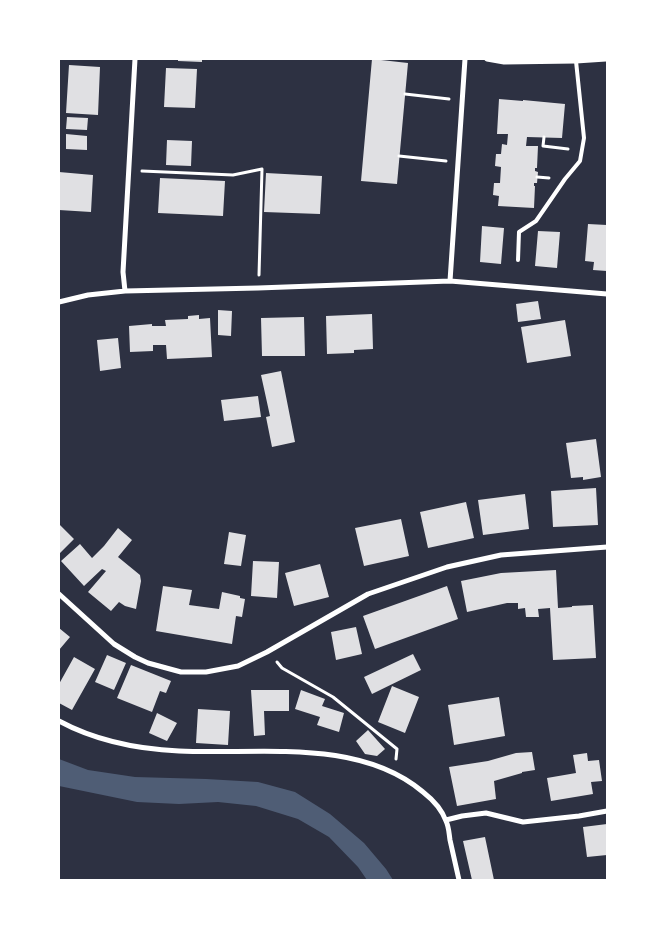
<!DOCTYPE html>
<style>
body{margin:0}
#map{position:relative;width:666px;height:939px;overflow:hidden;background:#2d3142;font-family:"Archivo Narrow",sans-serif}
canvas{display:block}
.frame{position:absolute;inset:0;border:60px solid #fff;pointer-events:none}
</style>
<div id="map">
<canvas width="666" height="939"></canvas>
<div class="frame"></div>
</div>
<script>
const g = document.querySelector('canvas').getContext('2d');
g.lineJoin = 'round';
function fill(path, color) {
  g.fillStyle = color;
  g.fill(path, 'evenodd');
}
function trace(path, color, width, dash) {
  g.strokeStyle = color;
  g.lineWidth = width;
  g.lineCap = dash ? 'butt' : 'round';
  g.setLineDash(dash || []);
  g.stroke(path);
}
fill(new Path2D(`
 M59 759 88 770 135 777 206 779 258 782 295 792 330 814 364 843 386 869 393 880H367L358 867 329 837 298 819 256 806 218 802 179 804 137 802 59 786Z`), '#4f5d75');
fill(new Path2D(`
 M178 59H202V62L178 61Z
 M372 59 408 63 397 184 361 181Z
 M69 65 100 67 98 115 66 113Z
 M166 68 197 69 195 108 164 107Z
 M499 99 523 101V100L565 104 562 138 527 137 526 146H538L537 168H535V171L538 172 537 183H534V186H535L534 208 498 206 499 196 493 195 494 183H500L501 167 495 166 496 154H501L502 144 507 145 508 134H497Z
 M67 117 88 118 87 130 66 129Z
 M66 134 87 136V150L66 149Z
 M167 140 192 141 191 166 166 165Z
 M59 172 93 175 91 212 59 210Z
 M266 173 322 176 320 214 264 212Z
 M160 178 225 181 223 216 158 213Z
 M588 224 607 225V271L593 270 594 262 585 261Z
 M482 226 504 228 501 264 480 262Z
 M538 231 560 232 557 268 535 266Z
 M538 301 541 319 518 322 516 304Z
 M218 310 232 311 231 336 218 335Z
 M372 314 373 349 354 350V353L327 354 326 316Z
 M199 315V319L210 318 212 357 167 359 166 345H153V351L130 352 129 326 152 324V326H166L165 320 188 319V316Z
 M304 317 305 356H262L261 318Z
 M565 320 571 356 527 363 521 327Z
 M118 338 121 368 100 371 97 340Z
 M281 371 295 442 272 447 266 417 270 416 261 375Z
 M258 396 261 417 224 421 221 400Z
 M596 439 601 477 583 480V477L571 478 566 443Z
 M596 488 598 525 553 527 551 491Z
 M525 494 529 529 483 535 478 500Z
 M466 502 474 538 428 548 420 512Z
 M401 519 409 556 364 566 355 528Z
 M59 524 74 539 59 554Z
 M118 528 132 540 118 557 140 575 141 581 136 609 125 606 119 602 111 611 88 592 106 571 102 569 84 586 61 561 80 544 92 558 104 546Z
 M229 532 246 535 241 566 224 564Z
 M253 561 279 562 277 598 251 596Z
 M320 564 329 597 294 606 285 573Z
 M556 570 558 608 572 607V606L593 605 596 658 553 660 550 608 538 609 539 617H526L525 608 518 609V603H507L467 612 461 581 501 573Z
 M163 586 192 590 189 605 219 609 222 592 240 596V598L245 599 242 617 236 616 232 644 156 631Z
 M447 586 458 619 375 649 363 616Z
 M356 627 362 654 336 660 331 632Z
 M59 628 70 637 59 650Z
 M413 654 421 670 372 694 364 677Z
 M107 655 126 663 114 690 95 682Z
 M74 657 95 669 72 710 59 703V684Z
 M131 665 171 681 166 693 160 691 152 712 117 698Z
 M392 686 419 697 405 733 378 722Z
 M251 690H289V711H264L265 735 254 736Z
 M301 690 325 699 322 706 344 713 339 732 317 725 320 717 295 709Z
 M499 697 505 736 454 745 448 705Z
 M198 709 230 711 228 745 196 743Z
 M157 713 177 723 167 741 149 733Z
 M368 730 385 749 377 756 365 754 356 741Z
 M532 752 535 770 522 772V773L494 781 496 799 457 806 449 767 488 761 516 753Z
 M587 753 588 761 599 760 602 781 591 782 593 794 551 801 547 778 576 773 573 755Z
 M607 824V855L587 857 583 827Z
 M485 837 494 880H472L463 841Z`), '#e0e0e3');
trace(new Path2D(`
 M405 94 449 99
 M544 137 543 146 568 149
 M399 156 446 161
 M142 171 233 175 262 169 259 275
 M537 177 549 178
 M277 662 282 668 333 697 397 749 396 759`), '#fff', 3);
trace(new Path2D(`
 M518 260 519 232 536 221 565 179 580 161 584 138 576 61`), '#fff', 4);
trace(new Path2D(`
 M487 59 504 62 576 61 606 59
 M450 281 465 59
 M125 291 123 272 135 59
 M59 302 88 295 125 291 258 288 450 281 607 294
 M59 594 114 644 135 657 148 663 181 672H206L238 666 267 652 368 594 447 567 501 555 607 547
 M59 721C96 741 136 749 179 751 257 755 358 737 423 792 432 799 442 810 446 821 449 827 449 834 450 840 453 853 456 867 459 880
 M446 820 462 816 486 813 523 822 579 816 607 811`), '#fff', 5);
</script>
